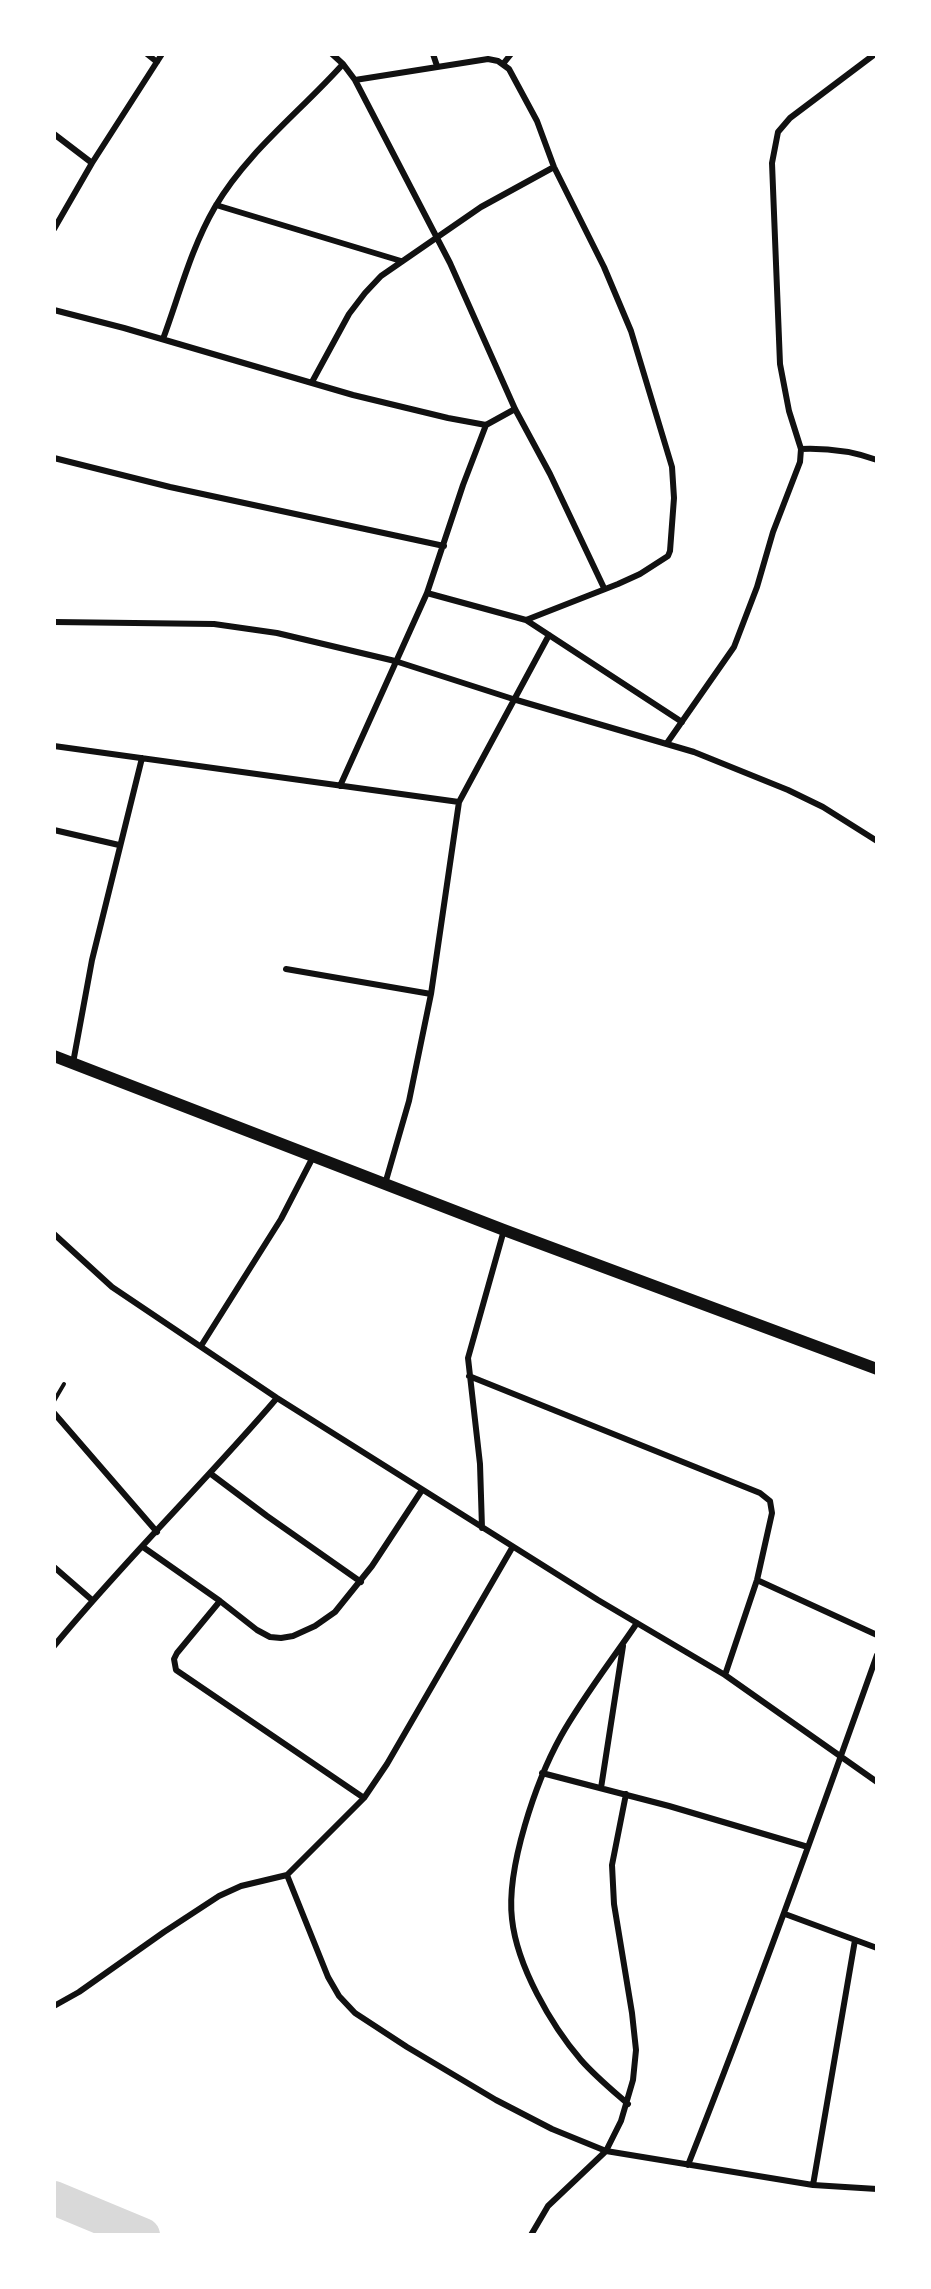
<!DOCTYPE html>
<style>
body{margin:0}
#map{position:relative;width:931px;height:2289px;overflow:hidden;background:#fff;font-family:"Asap Condensed",sans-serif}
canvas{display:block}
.frame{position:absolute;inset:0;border:56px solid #fff;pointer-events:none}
</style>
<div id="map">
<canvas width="931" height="2289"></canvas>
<div class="frame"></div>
</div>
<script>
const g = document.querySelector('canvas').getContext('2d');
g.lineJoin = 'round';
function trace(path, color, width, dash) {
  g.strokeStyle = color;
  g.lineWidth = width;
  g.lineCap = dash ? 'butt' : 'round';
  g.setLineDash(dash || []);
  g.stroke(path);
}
trace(new Path2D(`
 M54 2198 143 2235`), '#d9d9d9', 34);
trace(new Path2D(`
 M54 1401 64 1384`), '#111', 4);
trace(new Path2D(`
 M147 54 157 62
 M332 54 343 64 355 80 450 263 515 409 550 474 604 588
 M433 54 437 66
 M503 64 511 54
 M355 80 488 59 498 61 509 69 537 121 554 167 604 267 631 331 672 467 674 498 670 551 668 556 640 574 618 584 526 620 427 593
 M54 134 92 163
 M216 205 401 261
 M54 229 92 163 162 54
 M54 310 124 328 353 395 448 418 486 425 515 409
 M163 339C179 296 191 248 215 207 247 152 301 111 343 64
 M312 382 349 314 365 293 381 276 481 207 554 167
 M801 449C827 448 852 451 877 460
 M54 458 170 487 444 546
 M526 620 682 722
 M54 622 214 624 277 633 395 661 513 699 694 752 788 790 823 807 877 841
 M667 743 734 647 757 587 773 532 800 462 801 449 789 411 780 364 772 163 778 132 790 118 875 54
 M54 746 459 802
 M340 786 427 593 463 485 486 425
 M54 830 119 845
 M286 969 431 994
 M73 1063 92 960 142 758
 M385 1184 409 1101 431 994 459 802 549 635
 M54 1234 112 1287 277 1398 598 1600 725 1675 877 1782
 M201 1346 281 1219 313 1157
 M469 1376 760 1493 770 1501 772 1513 757 1580 725 1675
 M54 1413 157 1532
 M211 1474 267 1516 361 1582
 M482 1528 480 1464 468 1358 504 1230
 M143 1547 220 1601 257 1630 270 1637 281 1638 293 1636 315 1626 335 1612 372 1566 422 1490
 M54 1567 92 1600
 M757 1580 877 1635
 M220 1601 177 1653 174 1659 176 1670 364 1798
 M54 1646C125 1560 205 1482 277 1398
 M542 1773 669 1806 808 1847
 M601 1788 623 1646
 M287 1875 328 1977 339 1996 355 2013 407 2047 496 2100 552 2129 606 2151 813 2185 877 2189
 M785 1914 877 1948
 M54 2006 79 1992 164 1932 219 1896 241 1886 287 1875 364 1798 387 1764 512 1548
 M628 2104C612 2090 595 2076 581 2060 551 2025 517 1966 512 1919 506 1868 536 1781 561 1736 583 1697 612 1660 637 1623
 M688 2165C755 1996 816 1826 877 1655
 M813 2185 855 1940
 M531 2235 548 2206 606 2151 621 2121 633 2080 636 2050 632 2013 614 1904 612 1865 626 1794`), '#111', 6);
trace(new Path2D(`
 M54 1056 504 1230 877 1369`), '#111', 12);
</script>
